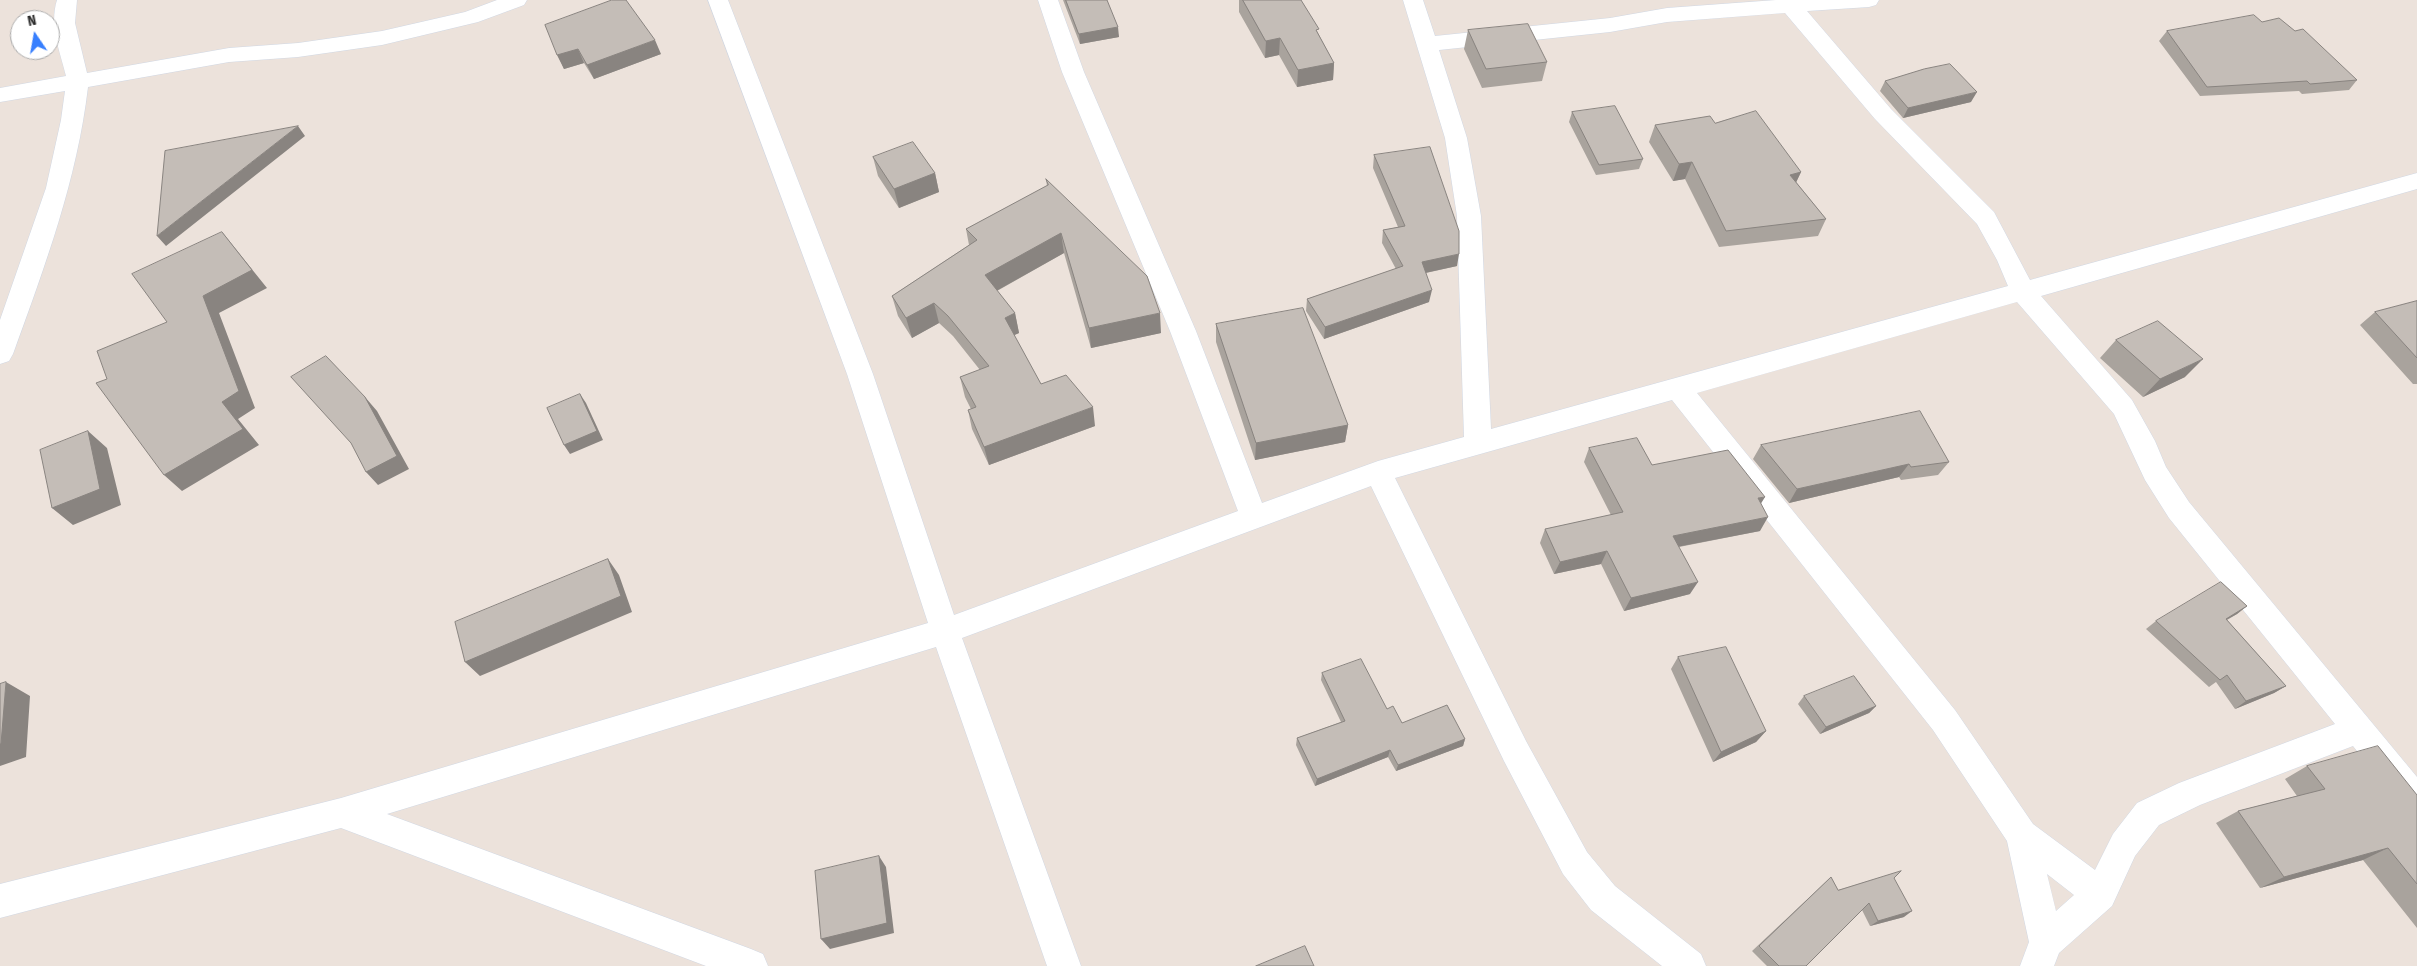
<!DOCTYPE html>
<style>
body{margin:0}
#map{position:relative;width:2417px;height:966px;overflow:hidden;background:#ece2db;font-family:"Fira Sans Condensed",sans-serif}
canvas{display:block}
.north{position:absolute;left:10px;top:10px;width:50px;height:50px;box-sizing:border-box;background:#fff;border:1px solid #aaa;border-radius:50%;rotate:348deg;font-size:14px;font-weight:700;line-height:20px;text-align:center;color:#2a2a2a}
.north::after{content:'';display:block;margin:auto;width:18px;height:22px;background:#377ffe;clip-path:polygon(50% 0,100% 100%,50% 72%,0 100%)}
</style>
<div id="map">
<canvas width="2417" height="966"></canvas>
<div class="north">N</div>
</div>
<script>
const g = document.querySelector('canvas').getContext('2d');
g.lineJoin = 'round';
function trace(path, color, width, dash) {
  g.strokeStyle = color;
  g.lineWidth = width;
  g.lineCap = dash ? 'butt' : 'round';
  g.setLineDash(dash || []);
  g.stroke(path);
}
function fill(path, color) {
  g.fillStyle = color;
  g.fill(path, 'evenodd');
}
const minor = new Path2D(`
 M57 0H77L75 23 87 73 229 48 298 43 382 31 465 12 497 0H527L524 5 478 22 382 45 298 57 229 62 88 87C77 180 45 266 13 354L9 361 0 364V320L46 188 61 120 65 91 0 102V88L66 76C60 51 49 26 57 0Z
 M708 0H728L873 374 954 615 1238 511 1170 331 1062 72 1038 0H1058L1084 72 1196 331 1262 503 1378 461 1464 437 1457 216 1445 138 1403 0H1423L1435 36 1610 18 1667 8 1776 0H1879L1876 5 1869 7 1807 11 1891 109 1994 212 2030 280 2417 173V189L2041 296 2132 400 2155 441 2166 467 2189 502 2417 777V816L2406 812 2353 746 2200 805 2159 825 2135 856 2112 906 2059 953 2054 966H2020L2029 942 2007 841 1933 730 1672 400 1395 478 1526 741 1587 852 1615 886 1701 954 1706 966H1662L1591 910 1563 874 1504 761 1371 486 962 638 1081 966H1047L936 647 387 814 751 949 763 954 768 966H706L341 828 0 918V884L341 798 928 623 847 374ZM1785 13 1875 119 1977 224 1997 260 2008 286 1491 429 1481 216 1467 138 1439 50 1610 32 1667 22ZM2017 302 2114 414 2145 480 2169 518 2335 724 2179 783 2137 803 2113 834 2095 870 2033 824 1955 710 1697 393ZM2047 874 2074 895 2056 911Z`);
trace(minor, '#d0d7e3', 1);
fill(minor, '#fff');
fill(new Path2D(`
 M1063 0H1107L1119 37 1080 44Z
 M1239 0H1301L1319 35 1334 63 1333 80 1297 87 1279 55 1265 58 1239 12Z
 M2262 22 2357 80 2349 90 2302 94 2299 91 2200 96 2159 41 2167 31Z
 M545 25 661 54 594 79 584 63 564 69Z
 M1468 30 1547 62 1542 81 1482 88 1464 49Z
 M1885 81 1971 102 1903 118 1880 91Z
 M1572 112 1643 159 1639 169 1596 175 1569 122Z
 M1715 123 1801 172 1796 182 1826 219 1818 236 1719 247 1685 179 1673 181 1649 142 1655 125Z
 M1374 155 1457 266 1426 273 1429 302 1324 339 1306 311 1307 299 1396 269 1382 243 1383 230 1398 227 1373 168Z
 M873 157 935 173 939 192 899 208 878 176Z
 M1046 179 1161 333 1091 348 1064 253 997 291 1015 313 1019 333 1014 335 1041 384 1095 426 989 465 972 429 968 410 971 409 965 397 960 377 980 370 953 336 939 323 912 338 898 316 892 296 969 245 966 229 1047 186Z
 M2417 301V384H2413L2360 325 2375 312Z
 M1216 324 1348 425 1345 442 1255 460 1216 342Z
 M2116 340 2185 377 2143 397 2100 358Z
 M1761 445 1949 462 1938 475 1901 480 1899 477 1789 503 1753 459Z
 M1589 448 1652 465 1761 504 1760 531 1679 547 1690 594 1624 611 1601 564 1554 574 1540 543 1545 529 1611 515 1584 462Z
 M2247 606 2237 614 2227 620 2286 686 2274 693 2235 709 2216 682 2209 687 2146 629 2156 621Z
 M1678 657 1766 731 1756 742 1713 762 1671 669Z
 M1322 673 1387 709 1402 723 1465 739 1463 746 1396 771 1388 757 1315 786 1296 745 1297 738 1341 722 1321 680Z
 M1804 696 1876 706 1869 713 1820 734 1798 704Z
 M2307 766 2417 795V928L2363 860 2260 888 2216 823 2238 811 2297 796 2285 779Z
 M1831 877 1838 890 1894 878 1904 917 1870 926 1862 910 1806 966H1767L1752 951Z`), '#a9a39d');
fill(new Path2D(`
 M1118 27 1119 37 1080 44 1079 34Z
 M1280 38 1279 55 1265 58 1266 41Z
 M655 40 661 54 594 79 587 65Z
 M578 49 584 63 564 69 557 55Z
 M1334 63 1333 80 1297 87 1298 70Z
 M1977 92 1971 102 1903 118 1908 108Z
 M298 126 305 136 166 246 157 236Z
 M1692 162 1685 179 1673 181 1679 164Z
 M1801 172 1793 189 1790 175Z
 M935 173 939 192 899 208 894 189Z
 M222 232 267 288 219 313 255 408 238 419 259 445 182 491 164 475 222 402 203 296Z
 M1061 233 1064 253 989 295 985 275Z
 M1459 254 1457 266 1420 274 1422 262Z
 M1432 290 1429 302 1324 339 1325 327Z
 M934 303 939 323 912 338 906 318Z
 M1015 313 1019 333 1008 338 1005 318Z
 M1160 313 1161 333 1091 348 1089 328Z
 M2203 359 2185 377 2143 397 2160 379Z
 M580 394 586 403 603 440 570 454 564 445Z
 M365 397 377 411 409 469 378 485 366 472Z
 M1093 407 1095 426 989 465 984 447Z
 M1348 425 1345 442 1255 460 1256 443Z
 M88 431 107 448 121 505 73 525 52 508Z
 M1909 464 1899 477 1789 503 1797 489Z
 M1765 497 1757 510 1758 498Z
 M1768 517 1760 531 1666 549 1673 536Z
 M1607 551 1601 564 1554 574 1560 562Z
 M608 559 619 575 632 612 480 676 465 662Z
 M1698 582 1690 594 1624 611 1631 598Z
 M2247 606 2237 614 2215 626 2226 619Z
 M6 682 30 696 26 757 0 766V744Z
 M2286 686 2274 693 2235 709 2246 701Z
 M1876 706 1869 713 1820 734 1826 727Z
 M1766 731 1756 742 1713 762 1721 752Z
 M1465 739 1463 746 1396 771 1398 765Z
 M1390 750 1388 757 1315 786 1317 779Z
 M2388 848 2363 860 2260 888 2284 877Z
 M879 856 886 867 894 933 830 949 821 939Z
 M1912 911 1904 917 1870 926 1878 921Z`), '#898480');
const building = new Path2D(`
 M612 0H626L655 40 587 65 578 49 557 55 545 25Z
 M1066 0H1107L1118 27 1079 34Z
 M1243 0H1301L1319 29 1316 30 1334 63 1298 70 1280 38 1266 41Z
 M2254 15 2262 22 2279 18 2295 31 2303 29 2357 80 2310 84 2307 81 2207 87 2167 31Z
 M1528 24 1547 62 1486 69 1468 30Z
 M1950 64 1977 92 1908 108 1885 81 1924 69Z
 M1615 106 1643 159 1599 165 1572 112Z
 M1756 111 1801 172 1790 175 1826 219 1726 231 1692 162 1679 164 1655 125 1710 116 1715 123Z
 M298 126 157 236 165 151Z
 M913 142 935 173 894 189 873 157Z
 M1430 147 1459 231V254L1422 262 1432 290 1325 327 1307 299 1403 266 1383 230 1405 226 1374 155Z
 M1046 179 1147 276 1160 313 1089 328 1061 233 985 275 1015 313 1005 318 1041 384 1066 375 1093 407 984 447 968 410 976 407 960 377 989 366 948 316 934 303 906 318 892 296 977 240 966 229 1048 185Z
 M222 232 252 270 203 296 239 391 222 402 243 429 164 475 96 383 107 379 97 351 167 322 132 274Z
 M2417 301V358L2375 312Z
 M1303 308 1348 425 1256 443 1216 324Z
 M2158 321 2203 359 2160 379 2116 340Z
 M326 356 365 397 397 456 366 472 351 443 291 377Z
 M580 394 597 431 564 445 547 408Z
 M1920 411 1949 462 1911 467 1909 464 1797 489 1761 445Z
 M88 431 100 489 52 508 40 450Z
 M1637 438 1652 465 1728 450 1765 497 1758 498 1768 517 1673 536 1698 582 1631 598 1607 551 1560 562 1545 529 1623 512 1589 448Z
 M608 559 621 596 465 662 455 622Z
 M2221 582 2247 606 2226 619 2286 686 2246 701 2227 675 2220 680 2156 621Z
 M1726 647 1766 731 1721 752 1678 657Z
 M1361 659 1387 709 1393 706 1402 723 1447 705 1465 739 1398 765 1390 750 1317 779 1297 738 1345 721 1322 673Z
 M1854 676 1876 706 1826 727 1804 696Z
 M6 682 1 744H0V684Z
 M2378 746 2417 795V884L2388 848 2284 877 2238 811 2325 789 2307 766Z
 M879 856 887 923 821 939 815 871Z
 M1901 871 1894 878 1912 911 1878 921 1869 903 1806 966H1779L1759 946 1831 877 1838 890Z
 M1305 946 1314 966H1256Z`);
fill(building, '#c4bdb7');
trace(building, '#898480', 1);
</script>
